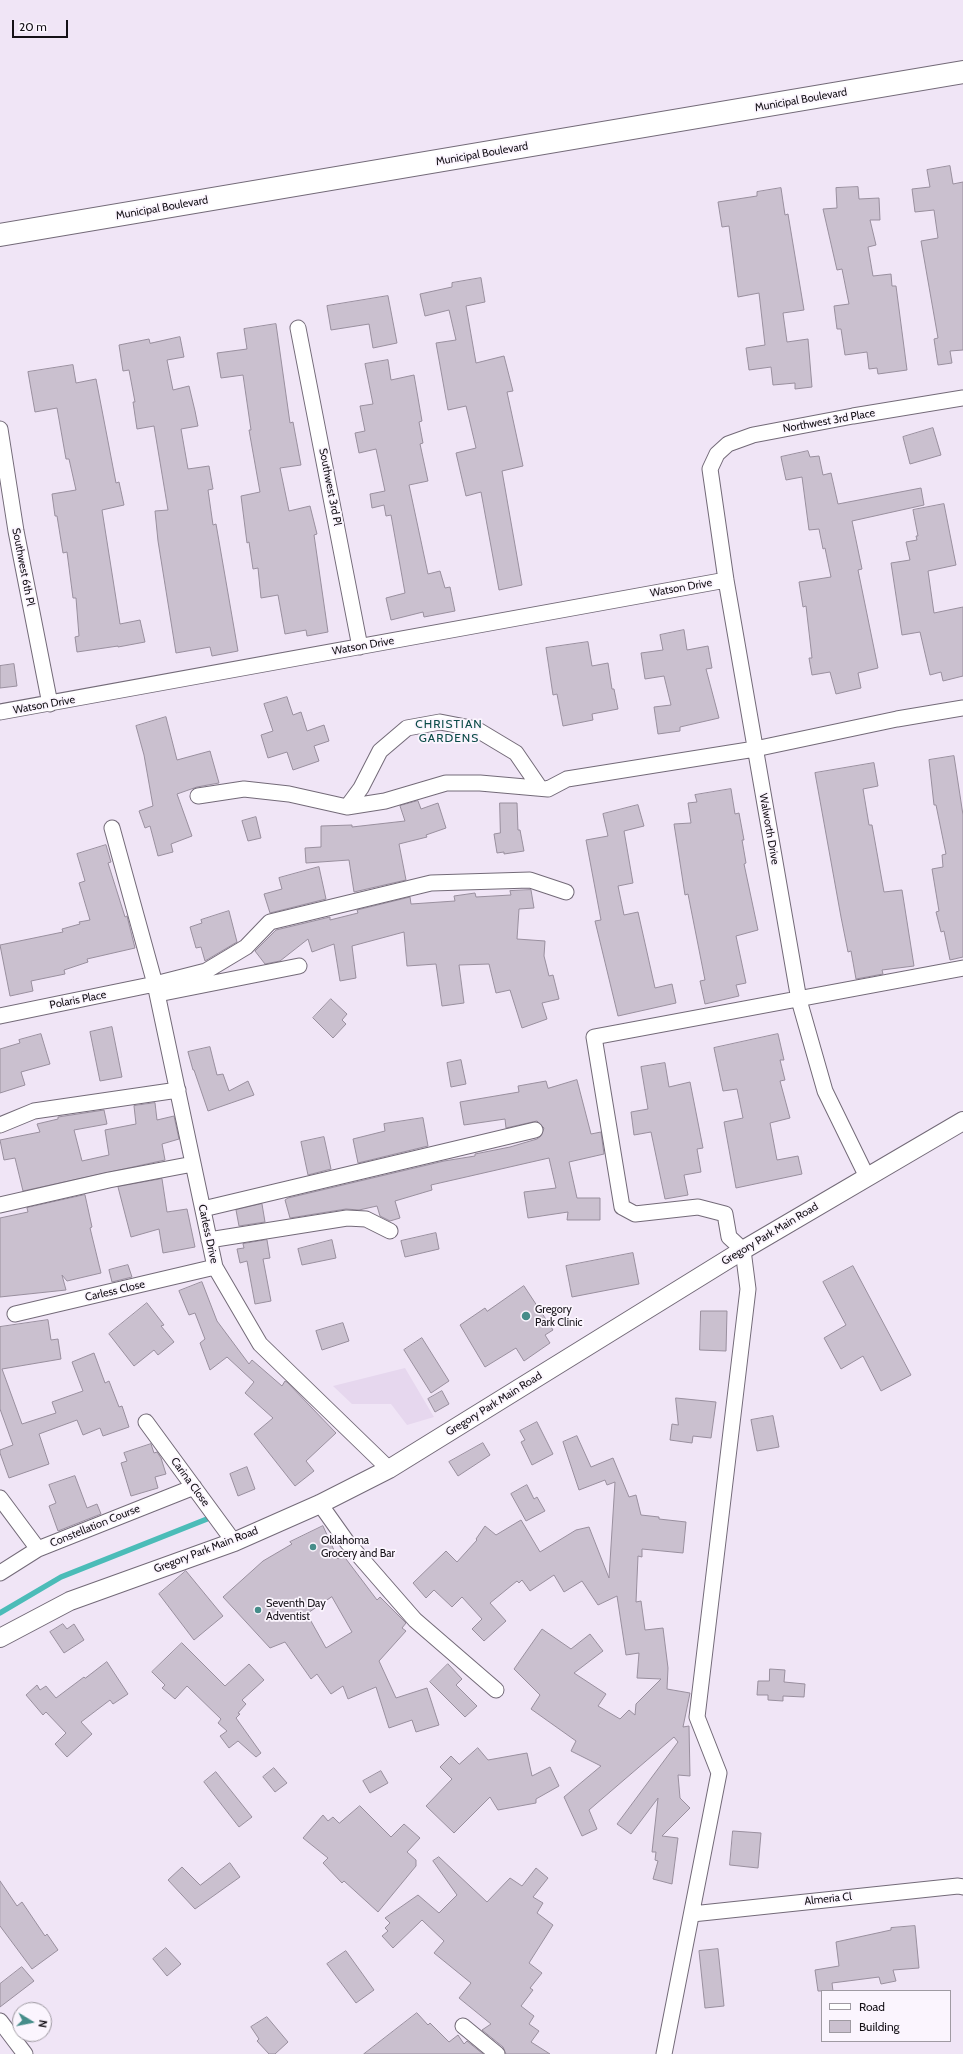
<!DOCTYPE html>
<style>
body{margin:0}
#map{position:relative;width:963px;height:2054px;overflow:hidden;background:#f0e5f6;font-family:Cabin,sans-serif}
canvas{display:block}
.legend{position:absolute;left:821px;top:1990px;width:130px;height:52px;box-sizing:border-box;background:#fbf5fe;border:1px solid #9f9aa2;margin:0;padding:5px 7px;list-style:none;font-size:12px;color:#151117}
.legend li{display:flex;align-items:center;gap:8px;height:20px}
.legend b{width:20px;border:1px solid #9f9aa2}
.north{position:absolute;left:12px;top:2002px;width:40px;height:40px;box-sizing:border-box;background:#fbf5fe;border:1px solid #9f9aa2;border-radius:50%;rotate:100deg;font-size:11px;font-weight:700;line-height:16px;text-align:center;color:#151117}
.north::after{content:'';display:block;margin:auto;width:14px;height:18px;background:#468d8a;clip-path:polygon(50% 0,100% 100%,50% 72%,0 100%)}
.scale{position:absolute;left:12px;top:20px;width:56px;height:18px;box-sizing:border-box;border:2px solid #151117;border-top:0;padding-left:5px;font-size:12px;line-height:14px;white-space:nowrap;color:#151117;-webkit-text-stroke:3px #fbf5fe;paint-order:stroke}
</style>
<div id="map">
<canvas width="963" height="2054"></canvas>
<ul class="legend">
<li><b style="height:5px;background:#fff"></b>Road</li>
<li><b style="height:11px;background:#cac0cf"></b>Building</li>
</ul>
<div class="north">N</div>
<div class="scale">20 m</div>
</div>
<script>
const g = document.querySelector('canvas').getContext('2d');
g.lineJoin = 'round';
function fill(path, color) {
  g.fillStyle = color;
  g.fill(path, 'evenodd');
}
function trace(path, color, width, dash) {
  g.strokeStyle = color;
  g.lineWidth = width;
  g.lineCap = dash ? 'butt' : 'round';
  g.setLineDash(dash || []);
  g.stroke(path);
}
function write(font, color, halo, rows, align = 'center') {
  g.font = font + ' Cabin,sans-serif';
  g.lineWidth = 3.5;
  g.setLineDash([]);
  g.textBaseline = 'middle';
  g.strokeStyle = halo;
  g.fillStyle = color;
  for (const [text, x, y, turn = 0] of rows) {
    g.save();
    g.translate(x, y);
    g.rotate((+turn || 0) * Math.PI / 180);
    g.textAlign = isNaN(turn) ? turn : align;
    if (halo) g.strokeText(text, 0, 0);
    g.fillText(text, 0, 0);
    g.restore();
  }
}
fill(new Path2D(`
 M405 1368 434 1417 407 1425 391 1404H352L333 1386Z`), '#e6d7ee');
trace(new Path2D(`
 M0 1613 61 1577 207 1519`), '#4bbcb8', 5.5);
const building = new Path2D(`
 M950 166 953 184 963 182V350L950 351 952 363 938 365 934 339 938 338 921 241 938 238 934 210 915 212 912 189 930 187 927 170Z
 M858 187 859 199 879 198 880 220H870L876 245 868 247 873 276 891 274 892 286H896L907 370 878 374 877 368 869 369 867 352 845 355 841 329H837L834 306 849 304 842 269 837 270 823 209 837 208 836 188Z
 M781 188 785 215 788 214 804 310 783 313 787 342 808 339 812 387 795 389V383L773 385 771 367 749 370 746 348 765 345 759 293 738 297 729 226 722 227 718 202 757 196V192Z
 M481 278 485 302 466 306 476 363 504 356 513 391 507 392 523 466 502 471 522 585 499 590 481 492 466 496 456 453 476 448 466 406 448 410 436 343 456 340 449 310 425 316 420 294 452 287V283Z
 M388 296 397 343 373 348 369 324 331 330 327 306Z
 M276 324 290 423 293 422 301 465 280 468 289 511 310 506 317 534 314 535 328 632 307 636 306 630 285 634 278 595 261 598 258 568 253 569 249 542 247 543 241 496 260 492 249 430H251L243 375 221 378 217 353 247 349 244 329Z
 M180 337 184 357 167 360 173 390 189 386 195 411 198 426 181 429 188 469 209 466 213 489 208 490 213 525 216 524 220 547 238 651 212 656 210 647 176 653 158 541 155 511 168 510 154 426 137 429 133 402H135L129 370 123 371 119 345 149 339 150 343Z
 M388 360 391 380 414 375 422 421 419 422 423 443 420 444 428 481 409 485 428 574 440 571 445 588 450 587 455 611 424 617 423 612 391 620 386 598 405 593 391 515 386 516 384 505 372 508 370 494 385 491 376 449 359 453 355 433 365 431 360 406 373 404 365 364Z
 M73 365 76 383 96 379 116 483 119 482 124 505 102 510 120 624 140 620 145 642 118 647V646L77 652 75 637 79 636 76 598H73L67 552 63 553 57 516H55L52 494 76 490 69 459H66L57 408 35 412 28 372Z
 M933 428 941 455 910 464 903 437Z
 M808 451 810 457 819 456 823 475 831 473 838 504 921 488 924 505 852 521 862 569 858 570 878 668 858 673 861 688 836 694 830 672 812 675 809 658H812L806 606 803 607 799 582 831 577 825 548 823 549 819 529 809 530 802 477 786 480 781 457Z
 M944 504 956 565 928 571 934 613 963 607V676L943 681 941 672 930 675 920 632 902 635 891 563 910 560 906 542 917 540 916 536H918L913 510Z
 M684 630 687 650 708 646 712 668 706 669 719 718 680 727V731L658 734 654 707 671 705 664 676 645 679 641 653 663 650 660 635Z
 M588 642 592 666 608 663 612 689H614L618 709 592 714 593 720 563 726 557 694 553 695 546 648Z
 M14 664 17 686 0 688V666Z
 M287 697 293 715 301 712 307 731 324 725 329 741 314 746 319 761 293 770 287 752 268 758 261 735 273 731 264 704Z
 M166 717 177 760 210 751 219 783 197 787 177 794 192 836 171 844 173 852 158 856 150 826 145 828 139 811 153 806 144 755 136 726Z
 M954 756 963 815V957L950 960 944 931 941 932 936 912 939 911 932 869 943 867 942 855 946 854 936 805H934L929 760Z
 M874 763 878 786 863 789 869 825H872L884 892 902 890 914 966 882 970 883 974 856 979 851 951 848 952 841 917 815 773Z
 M731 789 735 814 739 813 744 840H742L746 863 744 864 758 930 736 936 746 983 736 985 739 996 705 1004 700 981 705 980 688 894 685 895 674 824 691 823 688 803 697 802 695 795Z
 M418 801 421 809 438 803 446 828 426 835 427 837 399 844 406 880 354 892 349 860 306 863 305 848 321 847V826L352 825V827L405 821 400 806Z
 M500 803H517L518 830H520L524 851 504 854V852L497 853 494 834 500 833Z
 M638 805 644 826 624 831 633 883 618 886 624 915 638 912 655 988 672 984 676 1003 618 1016 595 921 601 920 586 840 608 836 603 814Z
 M256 817 261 838 248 841 242 821Z
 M106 845 111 862 108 863 125 917 127 916 135 948 87 959 88 962 64 970 65 974 31 981 33 991 10 996 0 945 63 932 62 929 80 924 79 922 90 920 79 883 85 881 77 854Z
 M319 867 326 899 270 913 264 894 282 889 279 878Z
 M531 890 534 908 519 909 517 939 545 941 544 956 549 976 553 975 559 999 542 1003 547 1019 522 1028 510 990 496 993 489 964 459 965 464 1003 442 1006 436 964 407 966 404 932 352 946 356 978 340 981 334 944 312 952 308 939 280 961 265 964 255 951 276 930 330 917V920L358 913 357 910 410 897 411 904 455 901 454 896 475 893 476 897 511 895 510 891Z
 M229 911 237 942 205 961 201 947 196 948 190 927 202 923 201 920Z
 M331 999 347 1014 342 1020 346 1024 333 1038 313 1018Z
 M112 1027 122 1077 100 1081 90 1032Z
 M41 1034 50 1064 21 1072 25 1085 0 1093V1049L20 1043 19 1040Z
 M778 1034 784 1060H780L785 1080 780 1081 790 1118 770 1123 777 1160 798 1156 802 1174 736 1188 724 1122 743 1118 737 1089 723 1091 714 1048Z
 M210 1047 217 1075 223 1074 229 1091 248 1081 254 1095 208 1111 194 1070H193L188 1052Z
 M461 1060 466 1084 451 1087 447 1063Z
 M665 1063 669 1087 690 1082 703 1148 697 1149 701 1172 684 1175 688 1195 665 1199 651 1132 634 1135 631 1112 648 1109 641 1067Z
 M577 1080 591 1134 601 1132 604 1154 569 1162 577 1198H600V1220H567L568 1212 528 1218 524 1192 556 1188 549 1158 431 1185 432 1190 395 1201 400 1218 390 1221 380 1216 377 1206 359 1210 346 1209 290 1218 285 1200 288 1198 444 1161 475 1156V1154L510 1147 537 1139 541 1136 544 1128 537 1121 506 1128 505 1119 464 1125 460 1102 519 1092 518 1086 546 1081 548 1088Z
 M155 1103 157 1120 174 1116 179 1139 162 1144 165 1160 23 1191 15 1158 4 1160 0 1140 40 1132 37 1124 58 1119V1117L104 1110 107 1124 74 1130 82 1161 109 1155 105 1130 136 1124 134 1106Z
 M423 1118 428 1146 358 1163 353 1139 385 1131 384 1124Z
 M324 1137 331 1169 308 1175 301 1142Z
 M162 1179 167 1212 187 1209 195 1247 163 1253 159 1229 131 1237 118 1187Z
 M85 1195 92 1227 90 1228 101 1273 67 1281 62 1275 66 1290 0 1297V1218L28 1212 27 1208Z
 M262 1204 265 1222 239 1226 236 1210Z
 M436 1233 439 1249 405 1257 401 1241Z
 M267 1240 270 1258 263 1259 271 1301 255 1304 247 1261 240 1263 237 1249 244 1248 243 1244Z
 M332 1240 336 1258 302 1265 298 1249Z
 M633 1253 639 1284 572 1297 566 1266Z
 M128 1265 132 1277 112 1282 109 1270Z
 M853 1266 911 1375 881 1391 863 1356 841 1369 824 1338 846 1325 823 1282Z
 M202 1282 217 1321 249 1364 252 1360 282 1386 285 1381 287 1382 336 1433 306 1461 314 1471 295 1486 254 1434 273 1418 245 1393 254 1382 227 1357 210 1370 200 1343 205 1339 195 1313 189 1315 179 1291Z
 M524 1286 553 1330 545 1335 550 1343 524 1361 516 1348 485 1367 460 1325 485 1308 487 1311Z
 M147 1303 164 1325 161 1326 174 1342 158 1355 154 1350 134 1366 109 1334Z
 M701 1311H727L726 1351 700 1350Z
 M48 1320 51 1340 58 1339 61 1359 2 1369 22 1424 56 1413 52 1402 83 1391 72 1362 94 1353 105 1383 109 1381 119 1407 122 1406 129 1427 103 1436 100 1428 83 1435 77 1420 39 1434 49 1464 9 1478 0 1453V1450L13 1445 0 1409V1327Z
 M343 1323 349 1341 322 1350 316 1331Z
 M422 1338 449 1381 431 1393 404 1350Z
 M442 1391 449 1404 435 1412 428 1399Z
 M676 1398 716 1402 711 1438 693 1436 692 1443 670 1440 672 1424 678 1425Z
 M773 1416 779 1447 757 1451 751 1420Z
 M537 1422 553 1454 532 1465 521 1442 525 1440 520 1431Z
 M577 1436 591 1467 613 1458 629 1497 636 1495 641 1515 659 1517V1519L686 1522 683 1553 642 1549V1557L638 1556 636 1602 641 1601 645 1630 663 1628 668 1668 667 1689 690 1693 683 1727 689 1726 690 1776 678 1775 680 1798 690 1808 662 1836 678 1838 672 1884 653 1879 658 1861 655 1860 656 1852H652L658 1798 631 1834 617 1824 678 1742 674 1737 589 1810 597 1829 582 1836 564 1797 601 1766 571 1751 576 1741 531 1709 540 1695 514 1669 542 1629 571 1649 590 1634 603 1651 574 1673 606 1694 598 1706 620 1719 629 1710 635 1715 636 1704 661 1679 637 1678 639 1653 626 1655 617 1596 598 1605 582 1581 564 1592 554 1575 530 1591 522 1580 519 1583 517 1581 490 1603 506 1621 484 1641 472 1629 482 1619 462 1597 452 1607 434 1590 426 1598 413 1583 446 1551 457 1562 477 1540 476 1539 485 1526 496 1535 521 1520 540 1552 576 1530 589 1527 609 1578 615 1482 607 1485 605 1480 579 1490 563 1442Z
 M483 1443 490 1455 458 1476 449 1462Z
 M151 1444 154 1453 157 1452 161 1458 166 1474 155 1477 158 1488 131 1496 121 1463 127 1461 124 1453Z
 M247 1467 255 1489 238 1496 230 1474Z
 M75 1476 87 1508 97 1504 101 1514 58 1531 49 1506 56 1503 49 1485Z
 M527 1485 534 1499 537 1497 545 1511 526 1521 511 1494Z
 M323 1526 338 1559 343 1555 377 1600 380 1597 406 1623 402 1628 406 1631 379 1661 396 1698 427 1688 439 1725 416 1732 412 1720 389 1728 376 1687 348 1699 343 1686 331 1694 317 1674 311 1679 285 1642 270 1648 223 1597 263 1561 292 1544 290 1542ZM332 1597 352 1632 326 1648 307 1614Z
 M186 1571 223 1616 194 1640 159 1594Z
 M63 1624 67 1629 74 1624 84 1640 64 1653 50 1632Z
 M182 1643 225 1686 249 1664 264 1680 242 1700 246 1704 238 1713 240 1714 236 1718 261 1753 256 1757 238 1741 229 1748 220 1736 227 1731 218 1723 221 1719 187 1686 175 1699 162 1688 165 1685 152 1672Z
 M107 1662 128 1694 113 1704 110 1700 81 1722 92 1734 67 1757 55 1744 66 1733 46 1712 43 1715 26 1695 37 1685 40 1690 46 1686 56 1698 84 1677 85 1678Z
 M448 1664 462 1679 456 1685 477 1706 465 1717 430 1682Z
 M770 1669 785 1670 784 1682 805 1684 804 1697 783 1696V1701L768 1700V1695H757L758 1681H769Z
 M478 1748 488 1760 527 1753 532 1776 550 1767 559 1786 536 1799V1803L498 1810 490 1797 454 1833 426 1806 452 1779 440 1767 451 1756 459 1764Z
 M274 1768 287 1783 275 1792 263 1777Z
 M381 1771 388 1783 370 1793 363 1781Z
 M216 1772 252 1817 239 1827 204 1782Z
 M360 1806 391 1837 404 1824 420 1838 407 1852 416 1860V1866L378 1912 344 1881 342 1883 323 1863 328 1858 303 1838 323 1815 328 1821 333 1817 339 1823Z
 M733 1831 761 1833 758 1868 730 1865Z
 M439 1857 487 1902 510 1878 522 1886 536 1868 548 1878 533 1897 543 1903 537 1913 553 1925 529 1963 542 1973 530 1988 533 1990 521 2006 534 2016 529 2024 539 2031 531 2042 550 2054H506L503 2047 482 2030 491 2024 459 1998 471 1983 434 1953 444 1941 422 1920 393 1948 382 1936 388 1931 385 1928 390 1923 385 1918 418 1895 439 1913 457 1895 433 1861Z
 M230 1863 240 1877 195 1909 168 1880 182 1867 200 1885Z
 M0 1881 17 1906 22 1902 45 1936 47 1934 58 1950 32 1969 0 1926Z
 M915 1926 919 1968 893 1970 896 1981 881 1984 879 1977 832 1983 833 1991H818L815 1970 839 1966 836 1942 891 1930V1928Z
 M166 1948 181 1964 167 1976 153 1959Z
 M718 1949 724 2006 705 2008 699 1951Z
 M346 1951 374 1990 356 2003 327 1964Z
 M22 1967 34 1981 0 2007V1984Z
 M417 2013 428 2025 430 2023 449 2042 458 2035 464 2044 467 2041 483 2054H364Z
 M267 2017 288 2042 275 2054H269L257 2041 259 2039 251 2027Z`);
fill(building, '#cac0cf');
trace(building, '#998f9e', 1);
const minor = new Path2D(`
 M298 328 360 647
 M0 429 16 531 50 704
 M0 712 726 580
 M198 796 244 789 289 794 347 807 385 801 446 783H480L548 789 567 779 755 749 897 719 963 708
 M347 807 361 788 380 751 407 728 440 722 476 729 516 753 540 788
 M112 828 155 984 215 1267 260 1344 389 1469
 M158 994 299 966
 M0 1016 155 984 206 971 246 947 270 922 431 883 530 880 566 892
 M0 1125 34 1111 178 1090
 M867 1177 825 1091 799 1000 726 580 710 469 717 454 728 444 753 435 853 416 963 398
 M0 1205 109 1180 193 1164
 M203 1209 535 1130
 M209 1240 347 1218 366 1219 390 1231
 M15 1314 215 1267
 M146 1422 234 1542
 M0 1498 38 1549
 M320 1504 347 1542 415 1620 496 1690
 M0 1573 38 1549 194 1487
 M692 1914 958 1886 963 1887
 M0 2021 25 2054
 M463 2026 497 2054
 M664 2054 719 1773 697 1717 748 1289 743 1250 729 1237 725 1214 698 1207 635 1214 622 1207 594 1037 963 968`);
const tertiary = new Path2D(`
 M0 1638 70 1601 234 1542 320 1504 389 1469 743 1250 963 1121`);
const primary = new Path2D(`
 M0 235 963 72`);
trace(minor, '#736a78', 17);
trace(tertiary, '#736a78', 20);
trace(primary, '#736a78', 24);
trace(minor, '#fff', 15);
trace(tertiary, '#fff', 18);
trace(primary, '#fff', 22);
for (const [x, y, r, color] of [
 [526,1316,5,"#468d8a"],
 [313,1547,4,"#468d8a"],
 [258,1610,4,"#468d8a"]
]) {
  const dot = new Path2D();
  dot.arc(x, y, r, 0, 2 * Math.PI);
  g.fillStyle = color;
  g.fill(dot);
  trace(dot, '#fbf5fe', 1.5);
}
write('11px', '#151117', '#fbf5fe', [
 ["Municipal Boulevard",801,100,-10],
 ["Municipal Boulevard",482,154,-10],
 ["Municipal Boulevard",162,208,-10],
 ["Northwest 3rd Place",829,421,-10],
 ["Southwest 3rd Pl",330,487,79],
 ["Southwest 6th Pl",23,567,79],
 ["Watson Drive",681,588,-10],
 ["Watson Drive",363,646,-10],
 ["Watson Drive",44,705,-10],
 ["Walworth Drive",769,829,80],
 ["Polaris Place",78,1000,-11],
 ["Carless Drive",208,1234,78],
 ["Gregory Park Main Road",770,1234,-31],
 ["Carless Close",115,1291,-13],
 ["Gregory Park Main Road",494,1404,-32],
 ["Carina Close",190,1482,54],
 ["Constellation Course",95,1526,-22],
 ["Gregory Park Main Road",206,1550,-21],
 ["Almeria Cl",828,1899,-6]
]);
write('11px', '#151117', '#fbf5fe', [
 ["Gregory",535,1310],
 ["Park Clinic",535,1323],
 ["Oklahoma",321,1541],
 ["Grocery and Bar",321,1554],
 ["Seventh Day",266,1604],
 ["Adventist",266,1617]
], 'left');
g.letterSpacing = '1px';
write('12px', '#0b4b48', '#fbf5fe', [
 ["CHRISTIAN",449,724],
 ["GARDENS",449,738]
]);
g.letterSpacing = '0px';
</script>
